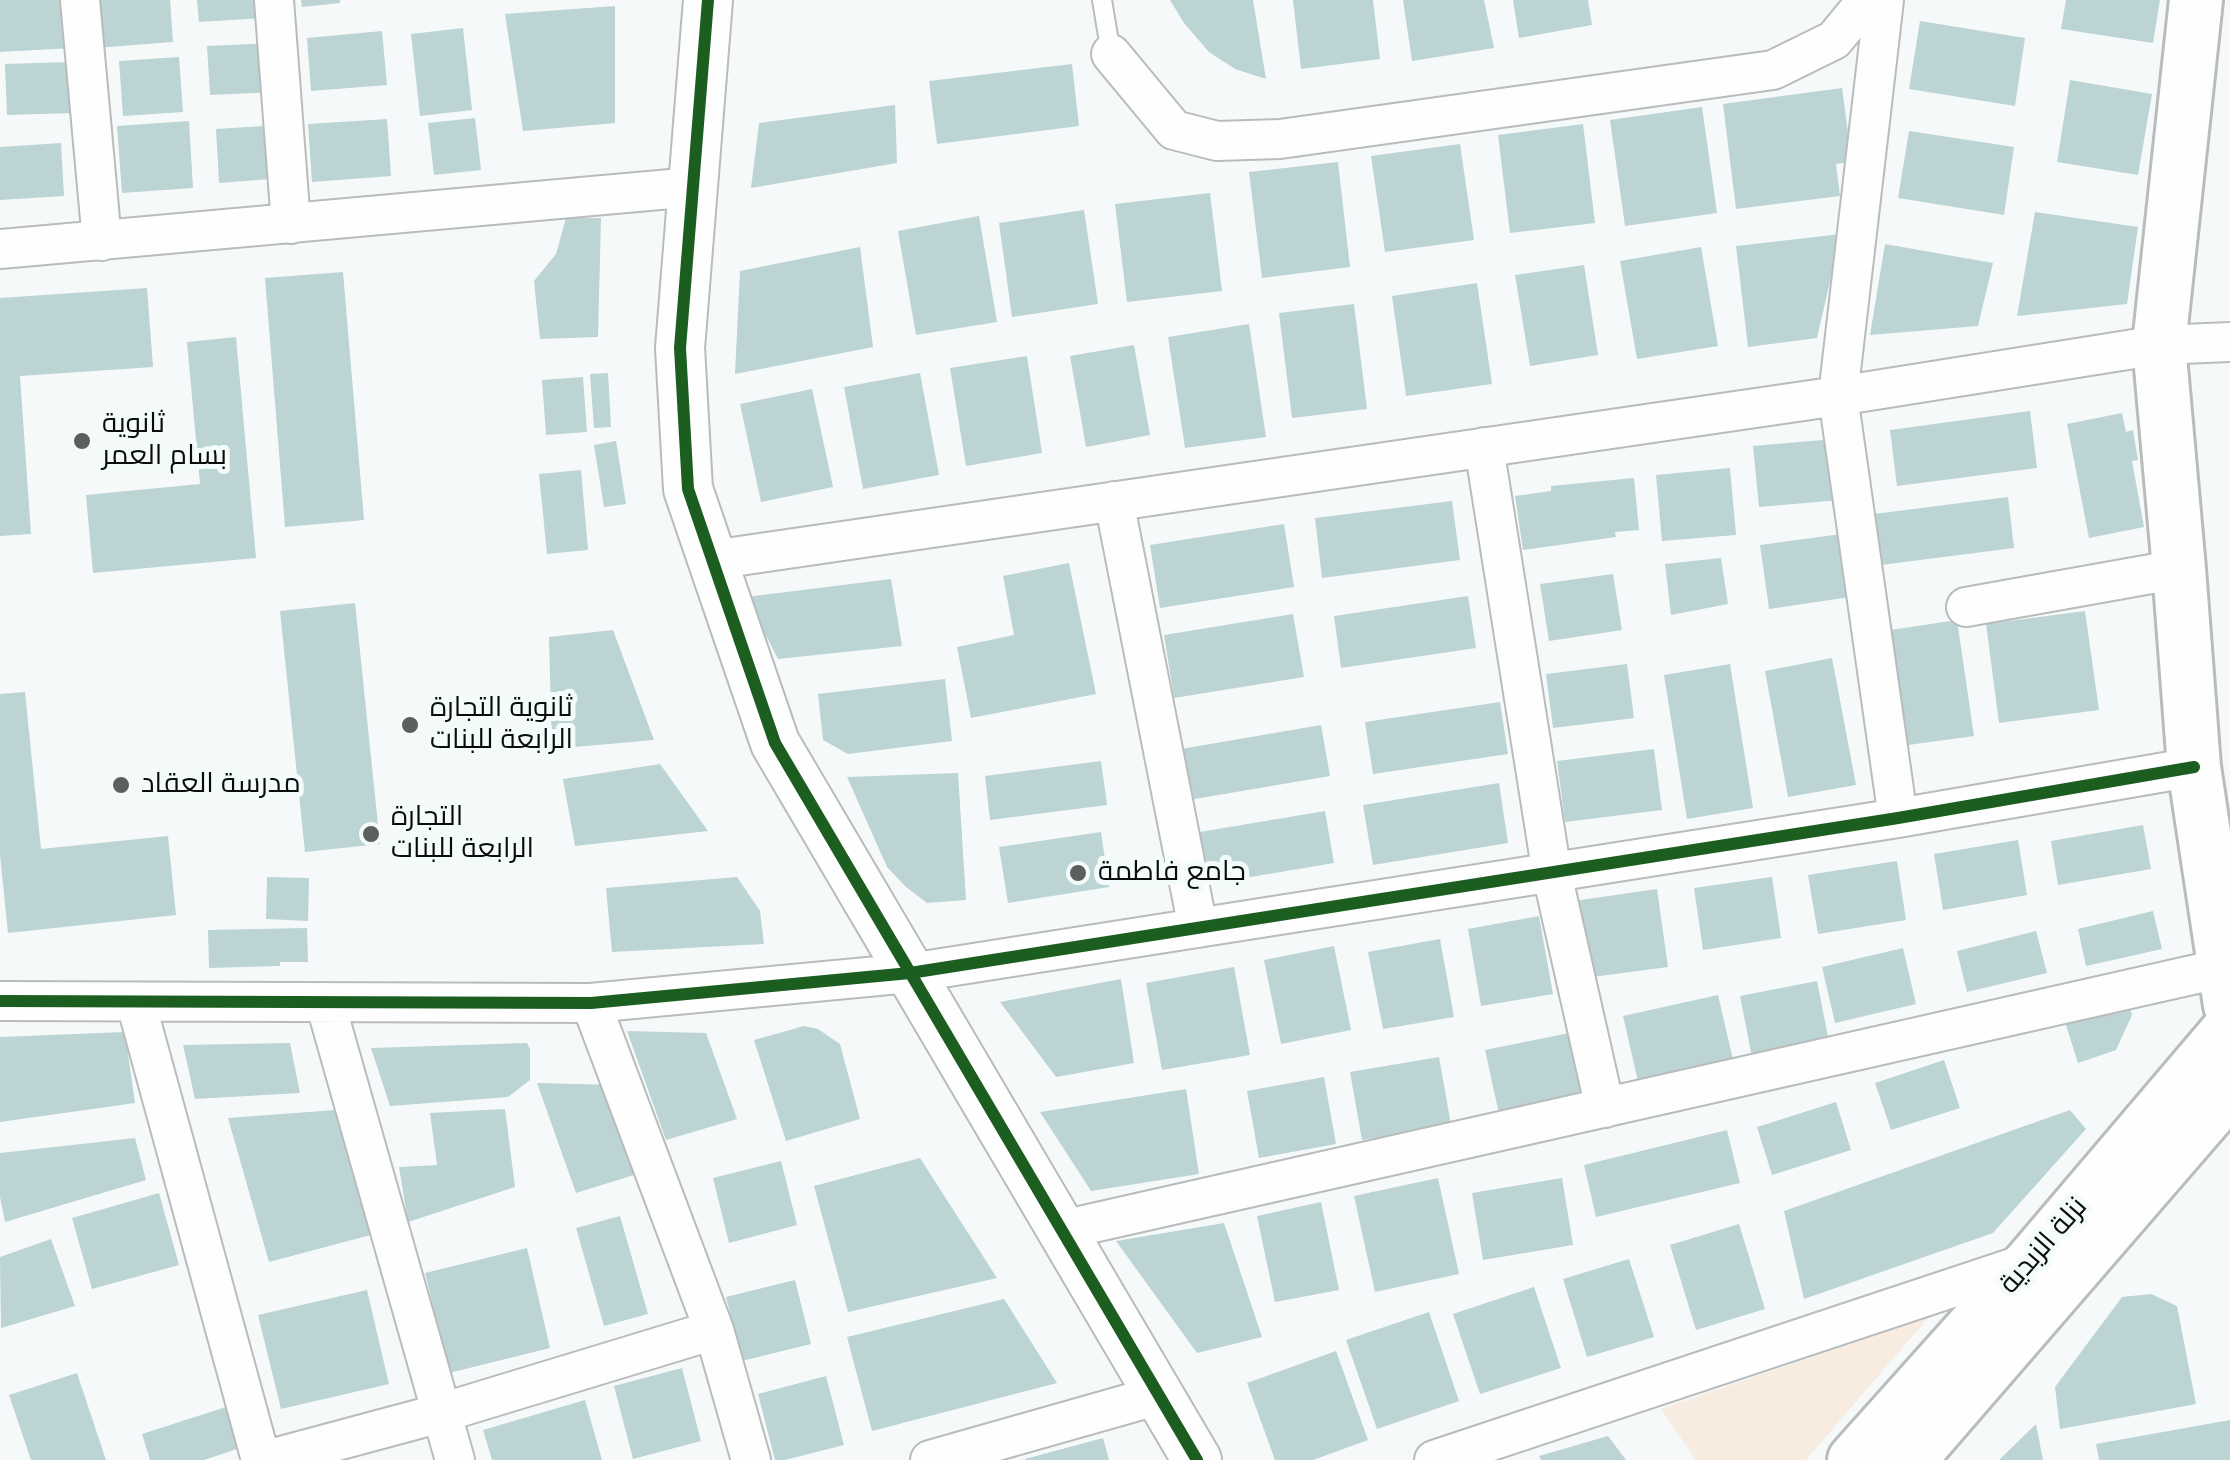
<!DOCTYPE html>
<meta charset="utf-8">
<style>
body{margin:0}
canvas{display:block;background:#f5f9f9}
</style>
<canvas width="2230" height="1460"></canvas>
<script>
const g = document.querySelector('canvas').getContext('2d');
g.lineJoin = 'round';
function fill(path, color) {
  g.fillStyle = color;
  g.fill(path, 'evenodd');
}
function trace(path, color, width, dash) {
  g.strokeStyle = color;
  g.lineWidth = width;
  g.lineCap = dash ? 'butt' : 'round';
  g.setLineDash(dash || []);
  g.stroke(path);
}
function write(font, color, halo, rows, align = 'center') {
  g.font = font + ' "Varela Round",Cairo,sans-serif';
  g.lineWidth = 10;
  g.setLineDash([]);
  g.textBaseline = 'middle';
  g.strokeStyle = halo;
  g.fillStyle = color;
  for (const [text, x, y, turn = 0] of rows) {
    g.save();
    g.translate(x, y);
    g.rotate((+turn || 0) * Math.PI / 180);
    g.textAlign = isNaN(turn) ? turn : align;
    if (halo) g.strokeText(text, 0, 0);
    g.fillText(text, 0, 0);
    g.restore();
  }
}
fill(new Path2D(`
 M1929 1317 1806 1460H1696L1661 1409Z`), '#f8ece1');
fill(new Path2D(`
 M0 0H69L73 48 0 52Z
 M92 0H170L173 42 96 48Z
 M197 0H262L263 18 199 22Z
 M301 0H340V3L302 7Z
 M1170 0H1253L1266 79 1235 69 1209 52 1184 23Z
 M1293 0H1373L1380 59 1301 69Z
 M1403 0H1484L1494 48 1412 61Z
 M1513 0H1588L1592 25 1519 38Z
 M2066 0H2160L2153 43 2061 29Z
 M615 6V123L523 131 505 14Z
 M1920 21 2025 38 2015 106 1909 89Z
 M463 28 472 110 420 116 411 34Z
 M382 31 387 85 311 91 307 38Z
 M273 43 276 92 210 95 207 46Z
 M179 57 183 112 123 116 119 61Z
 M71 62 72 113 7 115 5 64Z
 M1072 64 1079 126 937 144 929 81Z
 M2070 80 2152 94 2138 175 2057 162Z
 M1842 88 1852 162 1836 164 1840 196 1736 209 1723 104Z
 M895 105 897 163 751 188 759 123Z
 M1702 107 1717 213 1625 226 1610 120Z
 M475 118 481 170 434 175 428 123Z
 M387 119 391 176 312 182 308 124Z
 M189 121 193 188 122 193 117 126Z
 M1583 124 1595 223 1510 233 1498 135Z
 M280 125 284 178 219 183 216 129Z
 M1909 131 2014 147 2004 215 1898 198Z
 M61 143 64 196 0 200V147Z
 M1460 144 1474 240 1385 252 1371 156Z
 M1338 162 1350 267 1262 278 1249 172Z
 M1210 193 1222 291 1127 302 1115 204Z
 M1084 210 1098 304 1012 317 999 223Z
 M2035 212 2138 227 2127 304 2017 316Z
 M979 216 997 322 916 335 898 231Z
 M566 218H601L598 337 540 339 534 281 556 254Z
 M1841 234 1817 338 1748 347 1736 246Z
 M1885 244 1993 263 1978 326 1870 335Z
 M860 247 873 347 735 374 740 271Z
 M1701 247 1718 346 1637 359 1620 261Z
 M1584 265 1598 355 1530 366 1515 275Z
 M343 272 364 520 285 527 265 278Z
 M1477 283 1492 384 1406 396 1392 296Z
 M147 288 153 367 20 376 31 534 0 536V298Z
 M1354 304 1367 409 1292 418 1279 313Z
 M1249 324 1266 437 1185 448 1168 337Z
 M236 337 256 558 93 573 86 495 200 484 187 342Z
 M1134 345 1150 435 1086 447 1070 356Z
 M1027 356 1042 453 966 466 950 368Z
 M608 373 611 427 594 428 590 374Z
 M920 373 939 475 863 489 844 387Z
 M583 377 587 432 546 435 542 380Z
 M812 389 833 487 761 502 740 404Z
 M2030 411 2037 468 1897 486 1890 430Z
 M2122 413 2126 432 2133 430 2138 460 2132 461 2144 527 2089 538 2067 424Z
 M1834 439 1840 500 1759 507 1753 446Z
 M616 441 626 504 604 507 594 445Z
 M1730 468 1736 535 1662 541 1656 475Z
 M581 470 588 550 547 554 539 474Z
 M1634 478 1639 530 1615 532 1616 537 1523 550 1515 496 1551 491V486Z
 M2008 497 2014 548 1873 566 1866 515Z
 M1452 501 1460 560 1322 578 1315 518Z
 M1284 524 1294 587 1160 608 1150 545Z
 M1841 534 1850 597 1769 609 1760 545Z
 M1721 558 1728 604 1671 615 1665 564Z
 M1069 563 1096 694 971 718 957 647 1014 635 1003 576Z
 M1613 574 1622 630 1549 641 1540 584Z
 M891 579 902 646 778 659 746 597Z
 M1468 596 1476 648 1341 668 1334 616Z
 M355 603 380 844 305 852 280 611Z
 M2085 611 2099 710 1999 723 1986 624Z
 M1293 614 1304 677 1174 698 1164 635Z
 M1957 620 1974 736 1901 746 1884 631Z
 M613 630 654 740 552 749 549 637Z
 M1832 658 1856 785 1788 797 1765 671Z
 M1627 664 1634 718 1553 728 1546 674Z
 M1730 664 1753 808 1687 819 1664 675Z
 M945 679 952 741 848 754 823 740 818 694Z
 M25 692 41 849 168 836 176 915 8 933 0 855V694Z
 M1500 702 1508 754 1373 774 1365 722Z
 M1321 725 1330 776 1189 800 1181 749Z
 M1654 749 1662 810 1565 822 1557 761Z
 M1101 761 1107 805 990 820 985 776Z
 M660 764 708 831 575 846 563 779Z
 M958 773 966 900 927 903 906 887 887 867 847 777Z
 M1499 783 1508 843 1373 865 1363 805Z
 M1325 811 1334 863 1203 885 1194 833Z
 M2143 825 2151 869 2058 885 2051 841Z
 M1101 832 1109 887 1008 903 999 847Z
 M2018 840 2027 895 1943 910 1934 854Z
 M1897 861 1906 920 1818 934 1808 875Z
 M267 877 309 878 308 921 266 919Z
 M737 877 760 911 764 944 612 952 606 888Z
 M1772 877 1781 938 1703 950 1694 888Z
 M1657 889 1668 967 1585 978 1574 901Z
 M2153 911 2162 949 2086 966 2078 929Z
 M1539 916 1553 994 1481 1006 1468 929Z
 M307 928 308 962H280V966L209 968 208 930Z
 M2036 931 2047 973 1967 992 1957 951Z
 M1440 939 1454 1017 1383 1029 1368 952Z
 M1334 946 1351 1030 1281 1044 1264 960Z
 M1903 948 1916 1004 1835 1023 1822 967Z
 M1234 967 1250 1055 1162 1070 1146 983Z
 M1121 979 1134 1063 1056 1077 1000 1002Z
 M1817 981 1829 1042 1752 1057 1740 996Z
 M1718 995 1734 1064 1639 1086 1623 1016Z
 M2127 999 2132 1015 2116 1050 2078 1063 2064 1019Z
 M804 1026 818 1029 840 1044 860 1119 786 1141 754 1040Z
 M627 1031 706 1033 737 1119 666 1140Z
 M125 1032 135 1103 0 1122V1037Z
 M1569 1033 1582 1097 1499 1114 1485 1050Z
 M290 1043 300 1093 195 1099 183 1045Z
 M527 1043 530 1049V1080L508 1097 390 1106 371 1048Z
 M1439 1057 1451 1125 1362 1140 1350 1072Z
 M1944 1060 1960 1108 1891 1130 1875 1083Z
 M1324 1077 1336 1144 1259 1158 1247 1091Z
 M537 1083 617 1085 647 1171 576 1193Z
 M1186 1089 1199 1174 1091 1191 1040 1112Z
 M1836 1102 1851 1150 1772 1175 1757 1127Z
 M349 1109 382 1232 269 1262 228 1118Z
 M505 1109 515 1187 408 1222 399 1167 437 1165 430 1113Z
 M2070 1110 2086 1129 1993 1233 1804 1299 1784 1211Z
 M1727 1130 1740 1183 1596 1217 1584 1165Z
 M135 1138 146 1180 5 1222 0 1197V1153Z
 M920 1158 997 1278 848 1312 814 1186Z
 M781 1161 797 1225 729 1243 713 1178Z
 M1438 1178 1459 1274 1375 1292 1354 1196Z
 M1562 1178 1573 1245 1483 1260 1472 1193Z
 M159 1193 179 1265 92 1289 72 1218Z
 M1321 1202 1339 1290 1275 1302 1257 1216Z
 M620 1216 648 1314 604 1326 576 1228Z
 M1224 1223 1262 1337 1197 1353 1116 1241Z
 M1739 1224 1765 1309 1696 1330 1670 1245Z
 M51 1239 75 1306 1 1328 0 1257Z
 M527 1248 550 1348 449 1373 425 1273Z
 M1629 1259 1654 1337 1587 1357 1563 1279Z
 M795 1280 811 1344 742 1361 726 1297Z
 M1534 1287 1561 1368 1480 1394 1453 1314Z
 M367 1290 389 1384 281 1409 258 1315Z
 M2151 1294 2177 1306 2196 1404 2060 1429 2055 1387 2122 1297Z
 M1004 1299 1057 1383 872 1431 847 1337Z
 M1429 1312 1459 1401 1377 1429 1346 1340Z
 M1336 1351 1368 1440 1313 1460H1275L1247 1383Z
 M682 1368 701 1441 633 1459 614 1386Z
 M77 1373 106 1460H31L9 1395Z
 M826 1376 844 1445 785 1460H775L758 1394Z
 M585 1400 602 1460H492L483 1430Z
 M226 1407 240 1448 204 1460H150L142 1434Z
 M2230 1420V1460H2099L2096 1444Z
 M2036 1424 2043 1460H1999Z
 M1608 1436 1626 1460H1541L1539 1456Z
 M1103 1438 1109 1460H1025V1459Z`), '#bdd4d4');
const service = new Path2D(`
 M1102 0 1111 54`);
const minor = new Path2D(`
 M80 0 102 241
 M274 0 291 224
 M1884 0 1838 396 1898 818
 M1111 54 1174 130 1217 141 1280 139 1773 70 1834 40 1867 0
 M0 249 693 187
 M1484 447 1552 874 1605 1108
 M1114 501 1198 928
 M712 560 1838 396 2159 345 2230 342
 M1966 607 2179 569
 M0 1001 591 1003 910 973 1898 818 2194 767
 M325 1002 455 1460
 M136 1003 261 1460
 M591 1003 714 1330 751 1460
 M1062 1230 2223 968
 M266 1460 441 1413 714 1330
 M930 1460 1159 1395
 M1434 1460 2030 1262`);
const tertiary = new Path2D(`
 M708 0 680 348 688 489 775 743 1197 1460`);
const secondary = new Path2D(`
 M2196 0 2159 345 2179 569 2194 767 2230 1005
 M1854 1460 2032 1261 2230 1028
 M1909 1460 2230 1089`);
trace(service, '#b9bcbc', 22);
trace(minor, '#b9bcbc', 42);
trace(tertiary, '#b9bcbc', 52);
trace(secondary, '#b9bcbc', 58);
trace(service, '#fefefe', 18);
trace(minor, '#fefefe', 38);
trace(tertiary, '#fefefe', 48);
trace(secondary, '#fefefe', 52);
trace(new Path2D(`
 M708 0 680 348 688 489 775 743 1197 1460
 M0 1001 591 1003 910 973 1898 818 2194 767`), '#1b5e20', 12);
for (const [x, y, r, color] of [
 [82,441,10,"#5c5f5f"],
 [410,725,10,"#5c5f5f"],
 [121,785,10,"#5c5f5f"],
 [371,834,10,"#5c5f5f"],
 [1078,873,10,"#5c5f5f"]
]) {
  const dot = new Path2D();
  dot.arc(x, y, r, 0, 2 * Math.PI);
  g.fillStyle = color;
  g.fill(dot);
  trace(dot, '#f3fbfb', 4);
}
write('28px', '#0a0c0c', '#f3fbfb', [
 ["ثانوية",102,425],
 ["بسام العمر",102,457],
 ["ثانوية التجارة",430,709],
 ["الرابعة للبنات",430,741],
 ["مدرسة العقاد",141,785],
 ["التجارة",391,818],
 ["الرابعة للبنات",391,850],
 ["جامع فاطمة",1098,873]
], 'left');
write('28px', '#0a0c0c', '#f3fbfb', [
 ["نزلة الزبدية",2044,1246,-49]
]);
</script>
